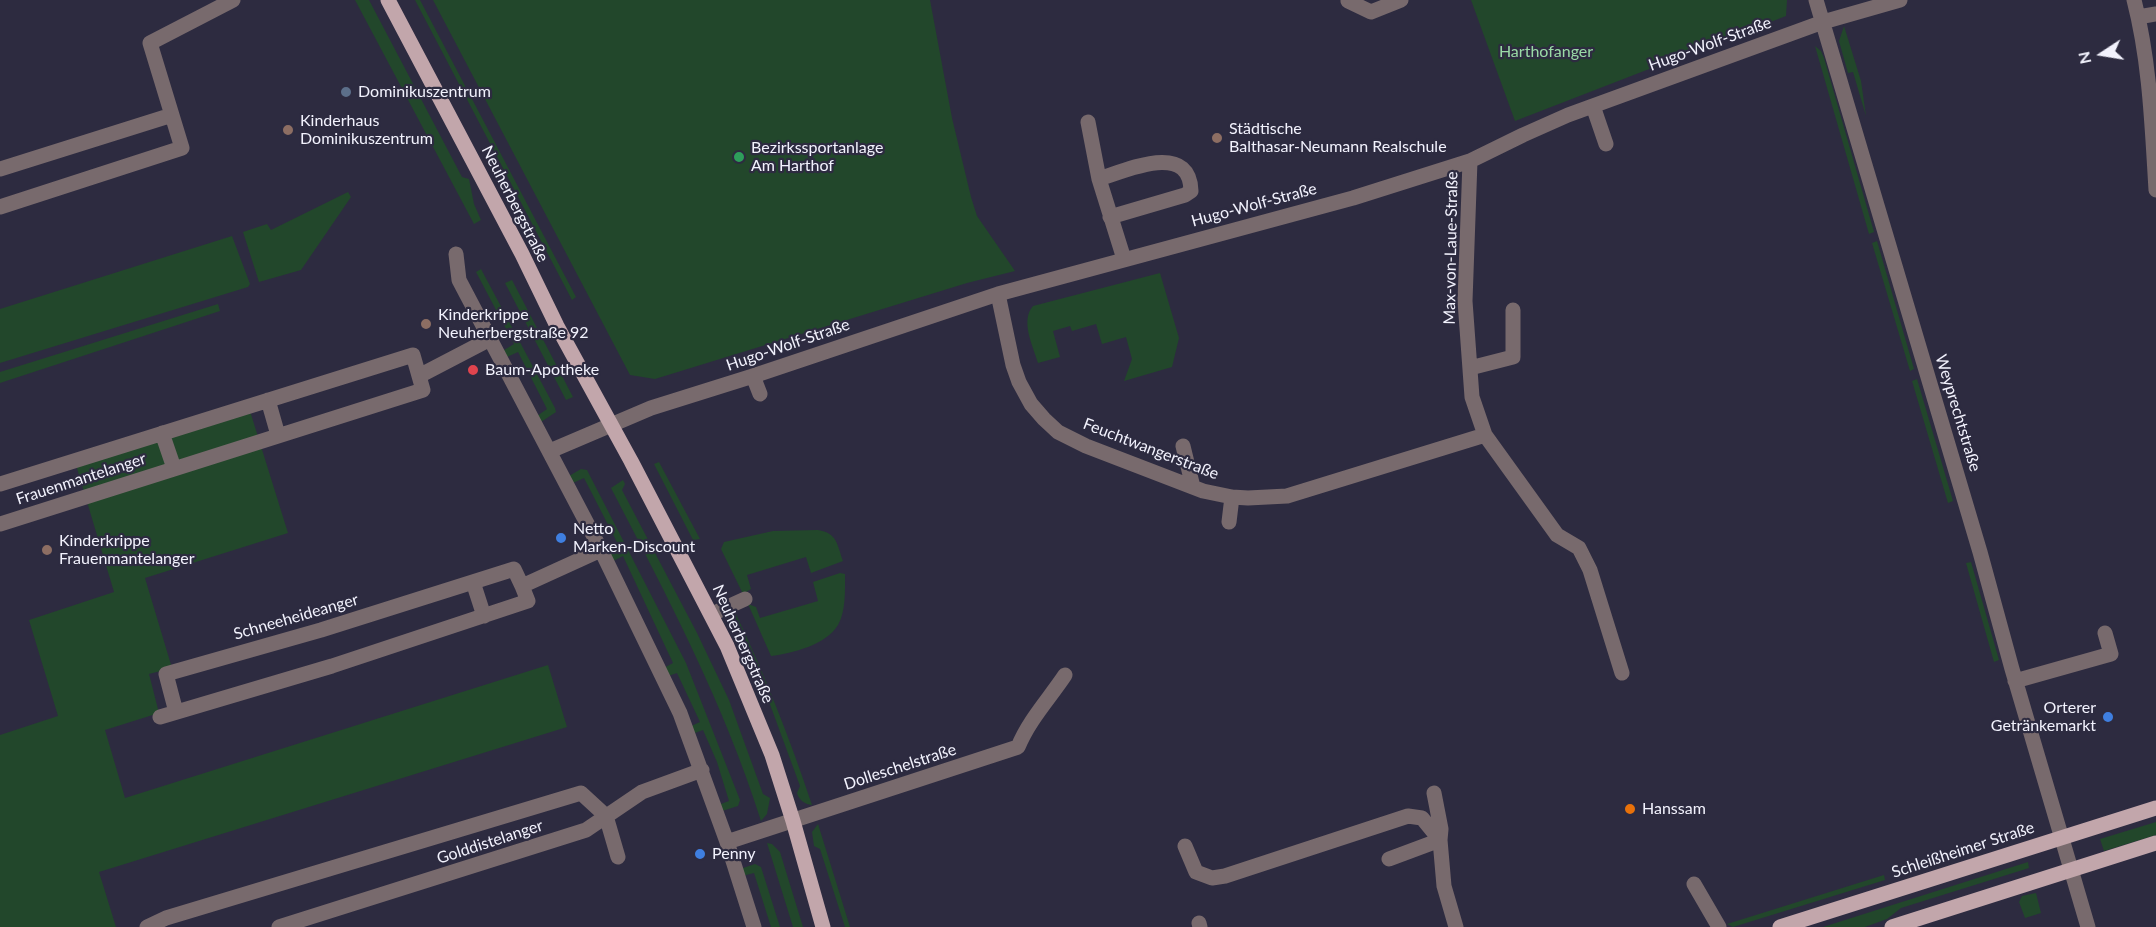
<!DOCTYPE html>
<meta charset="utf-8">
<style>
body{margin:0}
#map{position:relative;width:2156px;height:927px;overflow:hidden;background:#2d2b40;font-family:Lato,sans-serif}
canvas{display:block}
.north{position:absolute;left:2072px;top:24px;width:60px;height:60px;-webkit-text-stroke:4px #2d2b40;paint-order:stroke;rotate:258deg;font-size:16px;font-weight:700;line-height:24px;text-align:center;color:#f2f2fd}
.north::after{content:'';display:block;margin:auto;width:21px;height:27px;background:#f2f2fd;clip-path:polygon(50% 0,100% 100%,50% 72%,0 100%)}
</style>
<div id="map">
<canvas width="2156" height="927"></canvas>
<div class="north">N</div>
</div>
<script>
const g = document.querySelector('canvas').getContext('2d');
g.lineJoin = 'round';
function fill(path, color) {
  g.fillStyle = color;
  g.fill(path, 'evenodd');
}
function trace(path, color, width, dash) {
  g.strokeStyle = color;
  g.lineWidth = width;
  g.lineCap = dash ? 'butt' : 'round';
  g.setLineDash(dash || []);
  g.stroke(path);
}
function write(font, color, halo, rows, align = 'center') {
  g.font = font + ' Lato,sans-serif';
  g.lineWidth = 4.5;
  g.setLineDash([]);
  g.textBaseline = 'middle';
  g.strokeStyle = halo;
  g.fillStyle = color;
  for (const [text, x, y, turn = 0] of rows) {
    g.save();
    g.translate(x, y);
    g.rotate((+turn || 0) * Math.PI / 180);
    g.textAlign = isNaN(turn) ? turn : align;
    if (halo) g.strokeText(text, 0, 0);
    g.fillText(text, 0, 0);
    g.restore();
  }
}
fill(new Path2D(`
 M355 0H369L462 177 469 179 474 204 481 220 474 224Z
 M415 0H420L576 297 572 300Z
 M433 0H930L952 118 971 197 977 216 1015 271 967 283 655 379 630 375Z
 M1471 0H1787L1786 16 1515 121Z
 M1844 26 1861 81 1866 116 1853 72 1848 73 1839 41Z
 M1815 46 1821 51 1824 58 1874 232 1869 234Z
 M348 192 351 197 301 270 259 282 243 232 267 224 271 230Z
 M232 236 250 284 248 287 0 363V309Z
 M1877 241 1914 369 1910 371 1872 243Z
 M481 269 555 408 556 412 541 422 537 416 547 409 518 352 507 357 504 350 514 344 476 272Z
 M1160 273 1179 338 1172 367 1124 381 1132 359 1126 337 1102 344 1096 324 1072 331 1070 326 1053 331 1060 357 1038 363C1033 346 1020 321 1033 306Z
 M512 280 573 397 566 400 505 283Z
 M218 304 220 311 0 383V372Z
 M1917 379 1953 501 1948 503 1912 381Z
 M250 411 288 533 145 578 172 668 149 674 159 713 105 730 125 798 548 665 567 727 99 872 116 927H0V735L58 716 29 620 114 592 76 465Z
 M659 462 700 539 693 540 654 464Z
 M581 469 587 470 686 663 740 800 738 806 722 811 718 805 729 801 717 762 703 730 692 734 689 727 700 722 677 673 665 677 662 669 673 663 623 556 613 561 609 554 620 548 584 478 573 483 569 476Z
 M623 480 625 484 622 490 697 633 729 700 763 794 770 798 767 814 761 821C724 703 667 596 611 488Z
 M818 530C837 533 837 544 843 561L811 573 806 557 747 575 751 589 743 594 721 549 724 542 773 531Z
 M1971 562 1999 660 1994 662 1966 563Z
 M840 573 845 574C845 590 846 611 838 625 826 645 793 653 771 656L748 604 756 607 760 618 818 601 813 582Z
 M735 612C765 675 790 739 812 805 804 804 799 800 797 793L800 786 768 699 736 624 728 620 730 613Z
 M2156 822V835L2104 851 2100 839Z
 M818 824 850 927H845L820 849 814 846 812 832Z
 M767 843 772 844 780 852 803 927H793Z
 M2028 862 2029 868 1901 908 1887 919 1865 927H1823Z
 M755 864 761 867 780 927H771L754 873 742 876 740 869Z
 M1884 875 1885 880 1733 927 1727 924Z
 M2036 893 2041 913 2025 918 2019 902 2022 896Z`), '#22472b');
trace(new Path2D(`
 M1816 0 1980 552 2012 669 2088 927
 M2134 0C2150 62 2152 126 2156 190
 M1348 1 1371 12 1401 0
 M2138 17 2156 14
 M1593 106 1606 144
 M1088 122 1099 179 1124 259
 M1470 161 1465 301 1472 397 1485 435 1557 535 1579 548 1590 570 1622 673
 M0 169 172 115
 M1099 179C1127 170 1190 141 1191 191L1185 195 1110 217
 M0 207 182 148 150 43 233 0
 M456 254 459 280 601 550 680 713 727 842 754 927
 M998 294 1013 365 1019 382 1031 404 1044 419 1058 432 1086 446 1203 491 1232 497 1248 498 1287 496 1485 435
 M1470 368 1513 357V310
 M419 376 490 339
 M753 376 760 394
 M268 400 278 435
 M162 433 174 468
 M1183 446 1193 487
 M550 451 651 408 753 376 998 294 1353 198 1470 161 1523 135 1568 115 1823 22 1900 0
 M0 484 413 355 423 390 0 524
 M1229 522 1232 497
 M473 582 484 616
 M712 614 745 599
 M2015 681 2111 654 2105 633
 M176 712 166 674 321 630 514 569 522 586
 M160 717 332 666 528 601 522 586 601 550
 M1434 793 1441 829 1440 840 1444 886 1456 927
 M727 842 1018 747C1029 720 1049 699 1065 675
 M1185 846 1196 872 1212 878 1225 876 1408 816 1422 818 1440 840 1389 859
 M1694 884 1719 927
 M1199 923 1200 927
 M147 927 166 918 581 793 606 816 618 857
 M279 927 586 830 642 792 702 770`), '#786a6d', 15);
trace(new Path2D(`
 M388 0 522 254 557 326 631 461 727 646 772 755 793 821 823 927
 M1780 927 2156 808
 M1892 927 2156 843`), '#c2a6ab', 15);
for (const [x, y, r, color] of [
 [346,92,6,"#5c6f8a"],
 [288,130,6,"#8d6e63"],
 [1217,138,6,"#8d6e63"],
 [739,157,6,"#2e9e5b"],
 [426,324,6,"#8d6e63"],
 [473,370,6,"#e0444e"],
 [561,538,6,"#3f7fe0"],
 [47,550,6,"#8d6e63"],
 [2108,717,6,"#3f7fe0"],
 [1630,809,6,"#e8710a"],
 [700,854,6,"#3f7fe0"]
]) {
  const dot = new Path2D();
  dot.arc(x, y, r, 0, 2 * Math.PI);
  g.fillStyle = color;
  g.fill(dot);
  trace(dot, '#2d2b40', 2);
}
write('16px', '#f2f2fd', '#2d2b40', [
 ["Hugo-Wolf-Straße",1710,44,-20],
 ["Neuherbergstraße",515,204,63],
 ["Hugo-Wolf-Straße",1254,205,-15],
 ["Max-von-Laue-Straße",1451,248,-89],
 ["Hugo-Wolf-Straße",788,345,-19],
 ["Weyprechtstraße",1958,413,73],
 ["Feuchtwangerstraße",1151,449,21],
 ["Frauenmantelanger",81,479,-18],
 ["Schneeheideanger",296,617,-16],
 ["Neuherbergstraße",743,644,66],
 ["Dolleschelstraße",900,767,-18],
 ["Golddistelanger",490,842,-18],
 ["Schleißheimer Straße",1963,850,-18]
]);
write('16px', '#9adaa6', '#2d2b40', [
 ["Harthofanger",1546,52]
]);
write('16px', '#f2f2fd', '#2d2b40', [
 ["Dominikuszentrum",358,92],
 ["Kinderhaus",300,121],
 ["Dominikuszentrum",300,139],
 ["Städtische",1229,129],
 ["Balthasar-Neumann Realschule",1229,147],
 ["Bezirkssportanlage",751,148],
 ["Am Harthof",751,166],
 ["Kinderkrippe",438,315],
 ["Neuherbergstraße 92",438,333],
 ["Baum-Apotheke",485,370],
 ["Netto",573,529],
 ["Marken-Discount",573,547],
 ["Kinderkrippe",59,541],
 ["Frauenmantelanger",59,559],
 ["Orterer",2096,708,"right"],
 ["Getränkemarkt",2096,726,"right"],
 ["Hanssam",1642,809],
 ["Penny",712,854]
], 'left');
</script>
